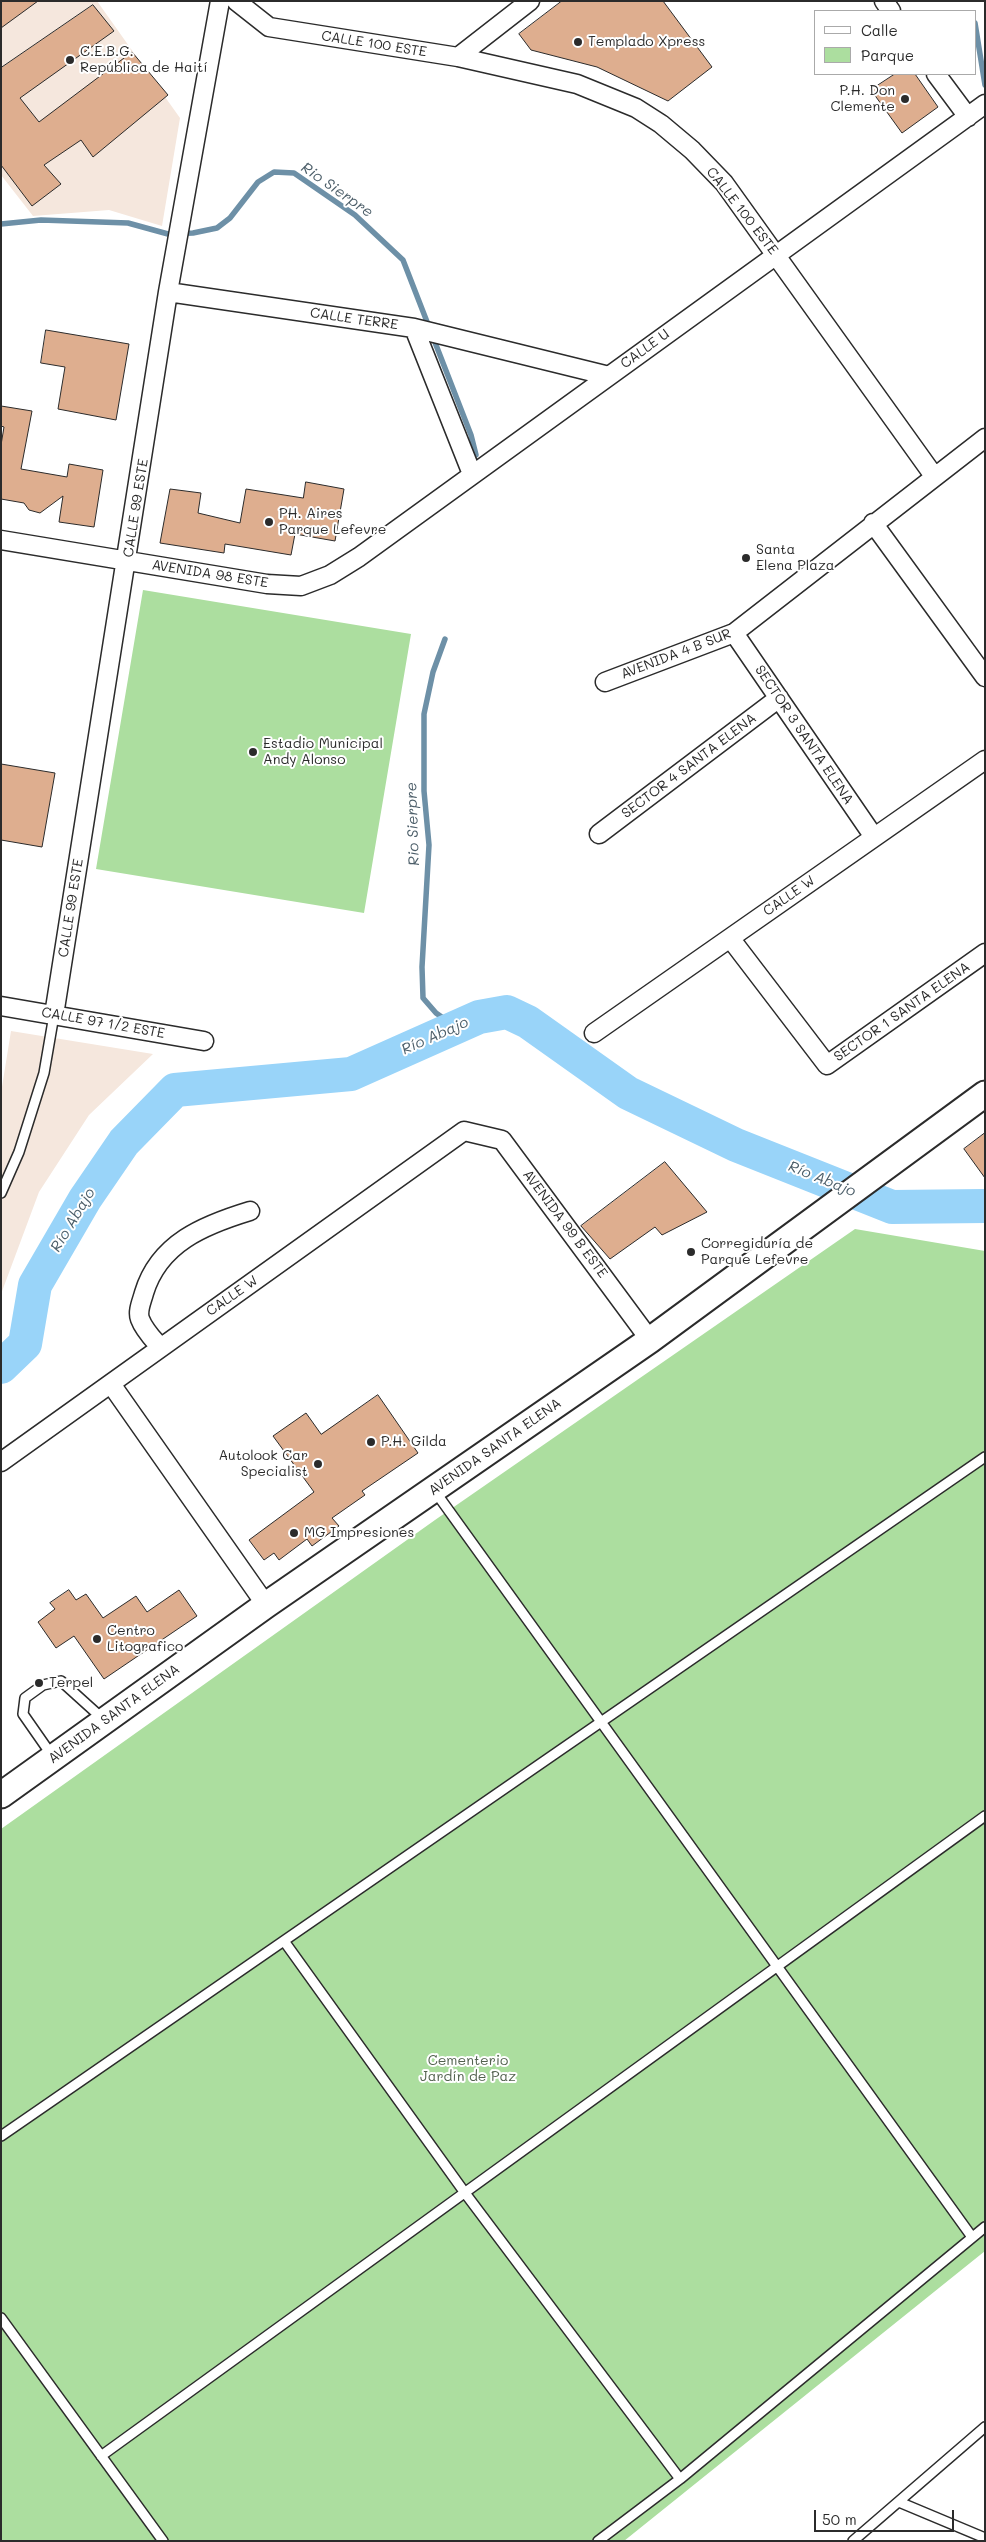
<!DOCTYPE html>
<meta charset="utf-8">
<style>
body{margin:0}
#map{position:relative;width:986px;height:2542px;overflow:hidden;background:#fff;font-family:Mali,sans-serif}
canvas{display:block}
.frame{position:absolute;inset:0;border:2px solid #2b2b2b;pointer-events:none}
.legend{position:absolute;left:814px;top:10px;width:162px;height:65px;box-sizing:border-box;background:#fff;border:1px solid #aaa;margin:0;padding:6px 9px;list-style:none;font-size:15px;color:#2b2b2b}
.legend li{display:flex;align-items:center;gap:10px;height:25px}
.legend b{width:25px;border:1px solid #aaa}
.scale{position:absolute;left:814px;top:2510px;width:140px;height:22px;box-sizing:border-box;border:2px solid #2b2b2b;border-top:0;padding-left:6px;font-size:15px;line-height:18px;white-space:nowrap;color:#2b2b2b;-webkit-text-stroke:4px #fff;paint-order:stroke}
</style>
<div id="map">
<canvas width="986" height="2542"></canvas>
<div class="frame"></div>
<ul class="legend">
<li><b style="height:6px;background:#fff"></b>Calle</li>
<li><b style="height:14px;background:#acde9f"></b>Parque</li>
</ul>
<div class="scale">50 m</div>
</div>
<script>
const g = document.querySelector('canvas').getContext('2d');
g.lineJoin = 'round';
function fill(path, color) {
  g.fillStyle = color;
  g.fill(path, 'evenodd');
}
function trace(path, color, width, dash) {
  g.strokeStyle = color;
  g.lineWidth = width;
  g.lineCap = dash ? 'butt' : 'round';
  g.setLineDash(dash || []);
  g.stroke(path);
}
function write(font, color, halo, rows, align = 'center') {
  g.font = font + ' Mali,sans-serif';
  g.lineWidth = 4;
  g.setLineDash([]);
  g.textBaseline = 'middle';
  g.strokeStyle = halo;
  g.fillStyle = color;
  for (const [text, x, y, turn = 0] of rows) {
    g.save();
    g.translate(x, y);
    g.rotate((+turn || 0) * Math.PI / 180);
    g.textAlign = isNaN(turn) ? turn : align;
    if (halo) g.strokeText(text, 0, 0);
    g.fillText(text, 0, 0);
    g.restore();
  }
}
fill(new Path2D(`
 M1 1H97L180 118 162 226 109 210 33 216 1 175Z
 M11 1031 153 1054 89 1115 39 1192 1 1294V1093Z`), '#f5e7dd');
fill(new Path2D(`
 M143 590 411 634 364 913 96 869Z
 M855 1229 985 1251V2251L624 2541H1V1829L435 1520Z`), '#acde9f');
trace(new Path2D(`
 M975 23 985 85
 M1 224 41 220 128 223 168 234 193 233 217 228 230 218 258 182 274 172 294 173 355 215 403 260 471 435 476 455
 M445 639 433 672 424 714V791L429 845 422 967 423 998 436 1013 456 1027`), '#6d90a7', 5.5);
trace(new Path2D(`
 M1 1367 25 1344 35 1285 85 1199 124 1142 175 1090 351 1074 479 1017 507 1012 528 1022 628 1093 736 1145 892 1207 985 1206`), '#99d4f9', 34);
const building = new Path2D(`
 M1 1H38L1 28Z
 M562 1H663L712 67 668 101 597 67 531 50 519 34Z
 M93 5 114 31 20 98 39 122 132 52 168 95 93 157 81 140 44 165 61 184 32 206 1 165V68Z
 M895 74H915L938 107 902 133 871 90Z
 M46 330 129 344 116 420 58 409 65 367 41 363Z
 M1 406 32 411 21 469 67 477 69 464 103 470 94 527 59 522 63 496 40 513 29 510 24 503 1 499V445L4 427 1 426Z
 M306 482 344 489 335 541 295 534 291 555 225 544 224 553 160 543 170 489 201 493 198 513 240 523 246 489 303 498Z
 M1 764 55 773 42 847 1 840Z
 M985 1133V1178L964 1149Z
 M665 1162 707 1212 662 1235 655 1227 610 1259 581 1226Z
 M378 1395 418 1453 362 1491 365 1495 332 1518 339 1526 312 1546 307 1539 279 1560 274 1553 264 1560 249 1540 314 1492 273 1436 306 1413 321 1434Z
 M69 1590 76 1600 86 1594 103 1618 136 1596 147 1612 179 1590 197 1616 104 1679 74 1636 56 1648 38 1622 55 1609 50 1603Z`);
fill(building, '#deae8f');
trace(building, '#2b2b2b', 1);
const lane = new Path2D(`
 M1 1193 19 1152 44 1073 54 1015
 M434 1490 972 2237
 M53 1757 23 1714 25 1698 43 1685 61 1681 103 1719
 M284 1941 465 2193 680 2479
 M1 2136 985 1457
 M1 2318 163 2541
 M101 2456 985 1816
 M899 2502 985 2538
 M598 2541 680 2479 985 2227
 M853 2541 985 2427`);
const street = new Path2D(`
 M236 1 269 27 458 57 577 84 636 108 661 124 692 150 724 183 934 476
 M884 1 891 11
 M458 57 530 1
 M936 74 968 117
 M168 292 414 328 609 376
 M414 328 472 474
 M873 523 985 677
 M1 540 267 584 301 586 330 575 359 557 985 104
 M734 633 874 837
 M605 682 734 633 985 438
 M599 834 779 698
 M730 938 827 1065 985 953
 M1 1006 204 1041
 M54 1015 168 292 220 1
 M594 1033 985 760
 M160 1347C153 1339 144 1330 140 1319 137 1311 142 1301 144 1293 159 1243 204 1225 250 1211
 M111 1384 266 1605
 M1 1462 464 1131 502 1140 650 1340`);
const secondary = new Path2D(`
 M1 1795 266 1605 650 1340 985 1094`);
trace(lane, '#2b2b2b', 12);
trace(street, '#2b2b2b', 21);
trace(secondary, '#2b2b2b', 29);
trace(lane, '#fff', 9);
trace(street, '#fff', 18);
trace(secondary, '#fff', 25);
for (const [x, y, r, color] of [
 [578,42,5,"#2b2b2b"],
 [70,60,5,"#2b2b2b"],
 [905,99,5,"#2b2b2b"],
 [269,522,5,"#2b2b2b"],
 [746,558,5,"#2b2b2b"],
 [253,752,5,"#2b2b2b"],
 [691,1252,5,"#2b2b2b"],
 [371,1442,5,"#2b2b2b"],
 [318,1464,5,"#2b2b2b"],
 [294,1533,5,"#2b2b2b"],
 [97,1639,5,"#2b2b2b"],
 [39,1683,5,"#2b2b2b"]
]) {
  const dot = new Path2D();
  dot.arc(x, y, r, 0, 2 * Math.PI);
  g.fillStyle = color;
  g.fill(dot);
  trace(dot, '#fff', 2);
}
write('14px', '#2b2b2b', '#fff', [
 ["Templado Xpress",588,42],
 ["C.E.B.G.",80,52],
 ["República de Haití",80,68],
 ["P.H. Don",895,91,"right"],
 ["Clemente",895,107,"right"],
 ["PH. Aires",279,514],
 ["Parque Lefevre",279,530],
 ["Santa",756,550],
 ["Elena Plaza",756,566],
 ["Estadio Municipal",263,744],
 ["Andy Alonso",263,760],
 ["Corregiduría de",701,1244],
 ["Parque Lefevre",701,1260],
 ["P.H. Gilda",381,1442],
 ["Autolook Car",308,1456,"right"],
 ["Specialist",308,1472,"right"],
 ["MG Impresiones",304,1533],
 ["Centro",107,1631],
 ["Litografico",107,1647],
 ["Terpel",49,1683]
], 'left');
write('14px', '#2b2b2b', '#fff', [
 ["CALLE 100 ESTE",374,44,9],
 ["CALLE 100 ESTE",742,211,52],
 ["CALLE TERRE",354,319,8],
 ["CALLE U",645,349,-36],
 ["CALLE 99 ESTE",136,508,-81],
 ["AVENIDA 98 ESTE",210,574,9],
 ["AVENIDA 4 B SUR",676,654,-21],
 ["SECTOR 3 SANTA ELENA",804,735,56],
 ["SECTOR 4 SANTA ELENA",689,766,-37],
 ["CALLE W",789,896,-35],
 ["CALLE 99 ESTE",71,908,-81],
 ["SECTOR 1 SANTA ELENA",902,1012,-35],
 ["CALLE 97 1/2 ESTE",103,1023,10],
 ["AVENIDA 99 B ESTE",565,1224,53],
 ["CALLE W",232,1296,-35],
 ["AVENIDA SANTA ELENA",495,1447,-35],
 ["AVENIDA SANTA ELENA",114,1714,-36]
]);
write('14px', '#52614e', '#fff', [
 ["Cementerio",468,2061],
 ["Jardín de Paz",468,2077]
]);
write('italic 15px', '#4c5e69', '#fff', [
 ["Rio Sierpre",337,190,35],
 ["Rio Sierpre",413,824,-92],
 ["Río Abajo",435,1036,-24],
 ["Río Abajo",822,1179,22],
 ["Río Abajo",73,1220,-59]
]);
</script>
